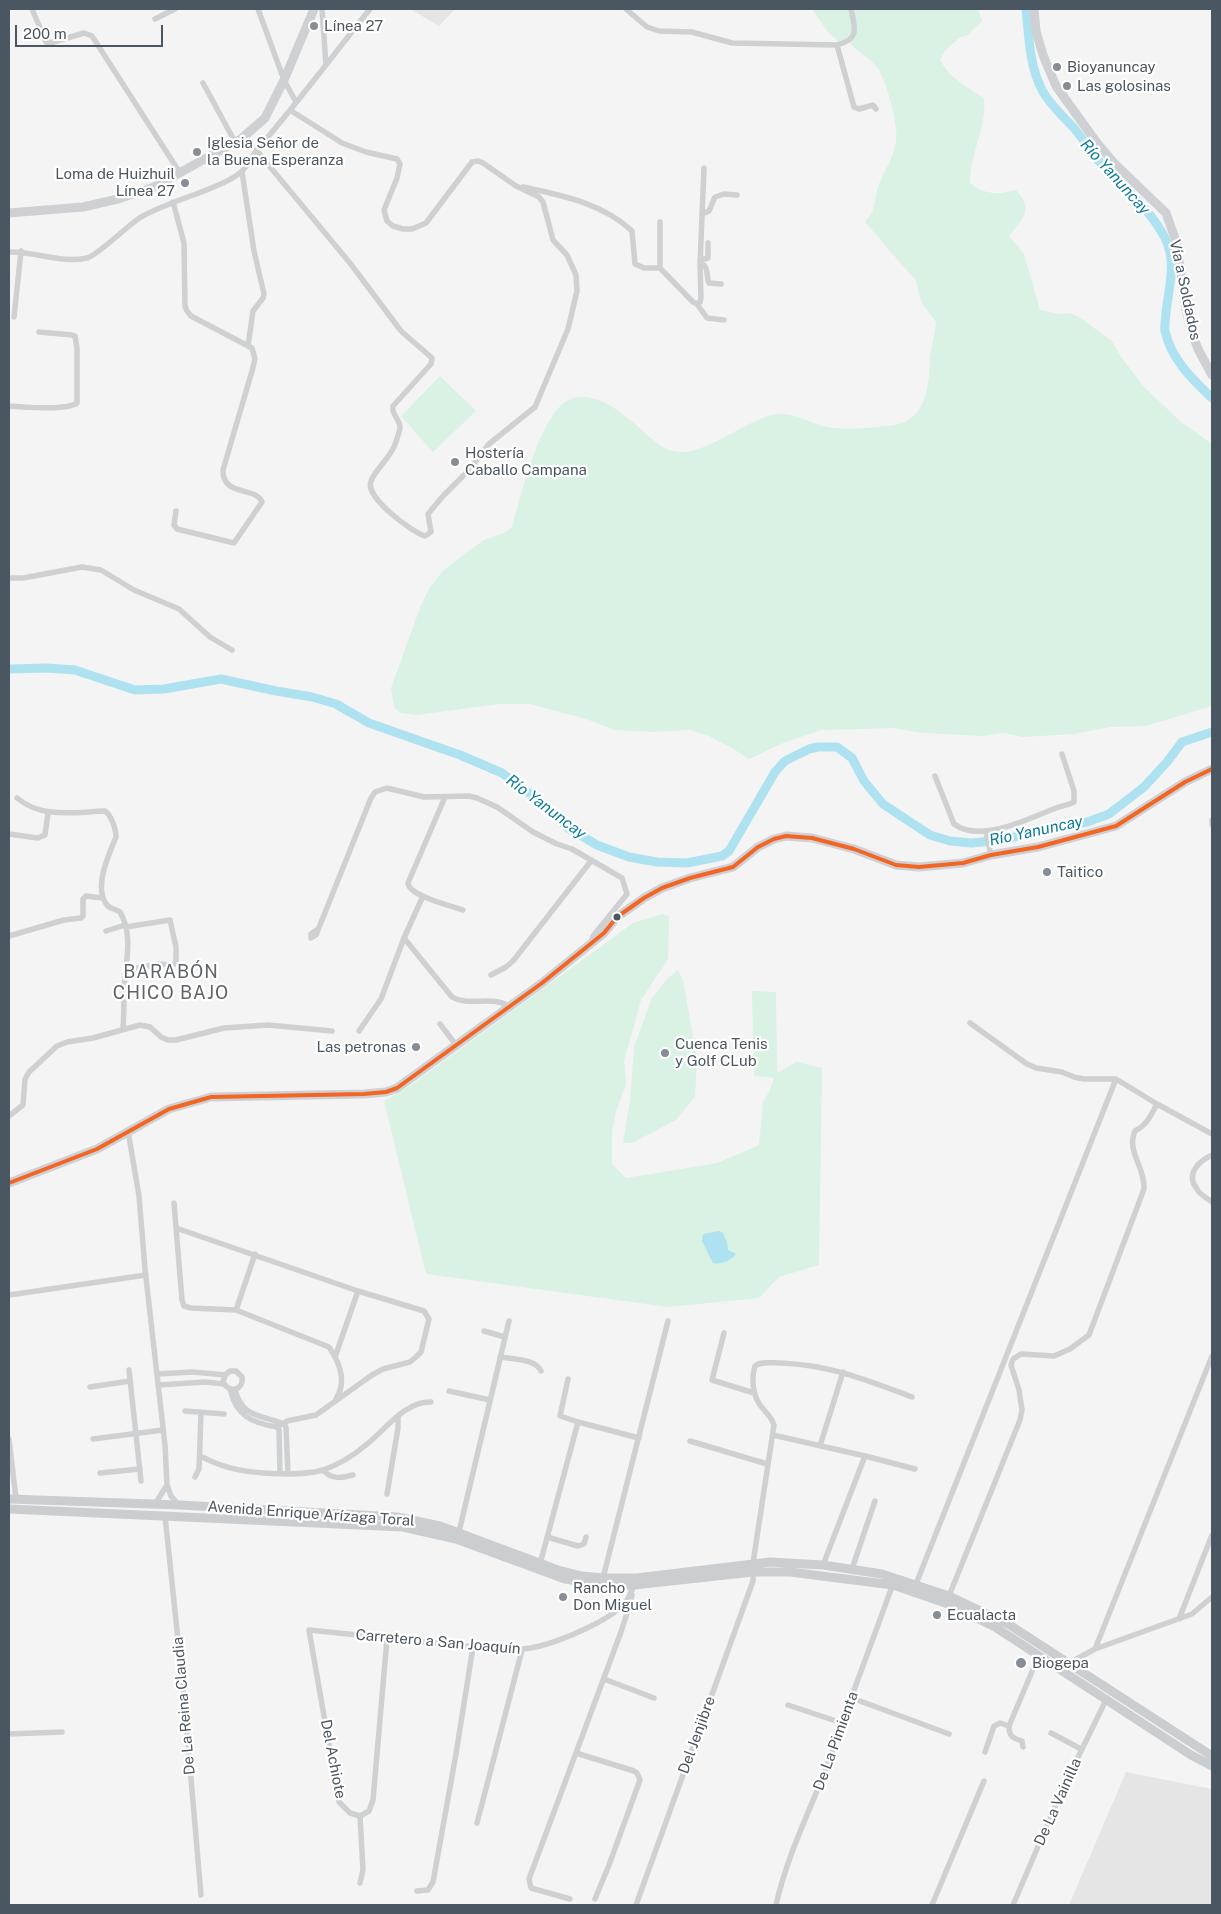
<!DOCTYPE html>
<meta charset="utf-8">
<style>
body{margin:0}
#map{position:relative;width:1221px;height:1914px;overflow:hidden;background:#f4f4f4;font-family:"Public Sans",sans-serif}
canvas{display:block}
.frame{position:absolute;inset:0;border:10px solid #4a5661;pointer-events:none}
.scale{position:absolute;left:15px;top:25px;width:148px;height:22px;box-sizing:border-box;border:2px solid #4a5661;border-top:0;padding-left:6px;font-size:15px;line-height:18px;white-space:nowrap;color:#4a5661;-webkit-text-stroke:4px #fff;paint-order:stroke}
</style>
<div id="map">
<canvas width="1221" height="1914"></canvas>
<div class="frame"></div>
<div class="scale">200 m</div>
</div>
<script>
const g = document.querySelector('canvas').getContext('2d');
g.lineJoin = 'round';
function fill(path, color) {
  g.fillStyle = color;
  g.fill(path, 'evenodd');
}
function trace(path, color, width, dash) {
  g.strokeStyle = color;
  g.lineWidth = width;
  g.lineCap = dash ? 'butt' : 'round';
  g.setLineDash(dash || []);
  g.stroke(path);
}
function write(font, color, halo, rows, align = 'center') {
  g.font = font + ' "Public Sans",sans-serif';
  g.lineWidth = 4.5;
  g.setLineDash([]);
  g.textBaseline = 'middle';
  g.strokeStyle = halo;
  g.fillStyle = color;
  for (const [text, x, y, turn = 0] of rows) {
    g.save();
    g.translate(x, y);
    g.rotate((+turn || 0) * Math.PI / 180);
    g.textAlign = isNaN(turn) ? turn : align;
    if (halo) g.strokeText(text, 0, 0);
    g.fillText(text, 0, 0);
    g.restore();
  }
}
fill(new Path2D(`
 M410 9H455L439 26Z
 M1126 1772 1212 1789V1905H1069Z`), '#e6e5e6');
fill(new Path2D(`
 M812 9H978L982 21 968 35 959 38 945 51 940 59C948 78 968 87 984 98 987 127 970 153 970 183 984 195 999 195 1016 190 1034 210 1023 218 1009 236L1024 254 1040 310 1059 314 1070 313 1079 317 1112 341 1119 354 1144 387 1181 422 1212 444V706L1146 726 1110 727 1074 734 1023 737 1003 733 983 736 923 733 894 728 821 730 783 743 749 759 732 748 709 736 691 730 653 732 615 730 586 719 530 704H499L417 715 400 713 394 707 391 688 421 605 430 587 443 571 467 552 484 540 504 533 512 527C521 497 541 405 574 398 597 393 618 410 634 423 648 435 662 452 682 452 708 452 744 422 772 415 792 411 804 421 823 426 840 430 857 429 875 427 883 426 891 426 898 424 927 417 929 384 930 359 931 347 935 334 936 322L921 302 916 281 865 222C878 208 873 200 879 184 884 171 895 154 896 141 899 126 887 84 879 70 872 58 854 51 850 42L840 43 827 31Z
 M440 376 476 411 433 452 401 416Z
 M662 914 669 916 668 959 641 1000 624 1061 626 1085 616 1111 612 1132V1164L626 1178 717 1163 759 1145 763 1102 770 1090 774 1078 754 1076 752 991 776 992 777 1073 797 1062 822 1068 819 1265 779 1277 759 1298 668 1307 426 1274 384 1101 414 1083 633 923Z
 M678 970 683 980 697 1058 695 1097 676 1120 632 1143H623L630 1100 634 1047 652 998 668 978Z`), '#d9f2e3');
fill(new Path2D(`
 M719 1231 723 1233 727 1242 728 1250 736 1254C731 1261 720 1265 713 1263L702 1241 703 1234Z`), '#aee2f0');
trace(new Path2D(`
 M1026 9C1029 36 1029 65 1042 90 1050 105 1062 115 1073 127 1082 137 1088 148 1096 158 1119 185 1148 205 1165 238 1177 262 1169 286 1166 312 1166 318 1164 325 1165 331 1171 359 1192 379 1212 398
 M9 669 47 668 75 670 135 690 164 689 221 679 276 691 312 697 336 704 369 723 460 755 502 773 541 802 568 828 597 845 629 857 657 862 687 863 722 856 729 851 775 772 785 761 809 749 818 747H837L852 758 864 781 883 804 930 835 950 841 971 843 1004 840 1032 832 1087 822 1109 814 1144 787 1167 762 1182 742 1212 732`), '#aee2f0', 9);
trace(new Path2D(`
 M32 9 46 42 50 43 84 33 92 36 180 173
 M258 9 284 80 296 102
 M322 9 326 65
 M626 9 647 27 659 31 692 32 732 43 837 45C860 39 855 28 851 9
 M155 19 175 9
 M837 45 854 107 859 109 873 105 876 109
 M203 83 235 142
 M256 150 350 263 401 331 432 358 431 364 393 406C391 414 399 418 400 427 400 431 397 438 396 442 391 458 376 468 371 481 364 497 412 532 425 536L431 532 428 514 443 496 468 471 489 444 535 407 568 329 577 291 576 275 567 255 553 240 543 202 539 197 516 186 483 163 478 161 472 162 426 223 412 229H403L393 226 387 221 384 210 397 178 400 164 397 159 366 152 342 143 290 110
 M242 172 254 251 264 294 263 298 253 311 248 346
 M523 187C560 195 603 203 632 231L635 264 644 268H660L693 302 697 304 700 302 701 298 700 265 704 168
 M173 202 184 243 185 306 187 311 191 316 252 348 255 359 252 371 223 470C222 497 256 486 262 502L234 543 177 529 174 525 176 511
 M702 214 709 211 715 197 724 194 737 195
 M660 222V268
 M9 252C35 251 61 264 87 258 97 256 128 225 141 217 161 206 183 199 204 191 216 186 231 181 241 172 249 165 253 153 261 145 299 101 334 54 370 9
 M700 260 708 258V243
 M700 265H704C709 271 706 277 709 283L721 284
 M697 304 707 318 724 320
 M14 317 21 251
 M9 406C23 407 67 411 77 403V348L75 336 72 335 39 332
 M9 578H23L82 567 101 570 134 590 179 609 210 637 232 650
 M935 776 954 824C981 844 1029 818 1056 808 1062 806 1068 805 1074 802V791L1062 754
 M445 797 408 883C409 896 451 906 463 910
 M17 798C42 819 75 812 105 811 111 815 116 829 116 837 109 854 93 888 107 905 110 909 116 909 120 912 134 935 125 965 124 990 124 1003 124 1016 123 1029
 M1212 820V825
 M986 832 991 855
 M9 834 38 838 45 835 48 813
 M126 927 170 920 176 947V962L173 965 158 964 126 970
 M318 929 311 934V938L316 935 371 798 375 792 387 788 424 797 469 796 477 798 497 807 533 832 557 844 572 849 622 878 627 894 593 936 591 942
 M106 931 125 925
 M9 936 64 920 81 918 83 916V899L86 896 103 898
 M404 938 452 997C469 1007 492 995 508 1006
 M491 975 506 967 513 961 591 861
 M970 1023 1027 1064 1036 1068 1062 1072 1074 1077 1084 1079H1116L1157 1104 1212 1134
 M440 1024 456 1045
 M359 1031 381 999 404 938 423 896
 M9 1116 23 1105 25 1079 29 1072 57 1046 67 1042 93 1038 140 1025 150 1027 161 1037 168 1040H176L224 1028 239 1027 268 1025 332 1031
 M128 1131 139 1196 145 1269 165 1445 167 1485 171 1496 179 1505
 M1212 1155C1199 1161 1185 1174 1197 1189 1200 1195 1207 1198 1212 1202
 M174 1203 182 1300 184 1306 191 1308 236 1310 329 1347C340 1363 347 1382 336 1399
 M176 1228 358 1291 424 1311 429 1319 421 1352 416 1357 410 1362 383 1369 372 1375 316 1415 287 1421 277 1427
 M9 1295 146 1275
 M236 1310 255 1254
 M484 1331 505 1337
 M724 1333 712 1380 754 1393
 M335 1357 358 1291
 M500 1357C512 1359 536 1359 541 1371
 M129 1370 141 1481
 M157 1374 193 1372 225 1375 230 1371H236L242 1377C244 1390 229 1394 223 1382L225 1375
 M158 1385 205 1382 224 1384
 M90 1387 130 1381
 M230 1389C236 1416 252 1423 277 1427L279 1430 280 1473
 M235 1390C244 1419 260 1414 284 1424L286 1427 288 1473
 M449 1391 490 1400
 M185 1411 224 1414
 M578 1422 639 1438
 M773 1435 865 1456
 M9 1439 16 1499
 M93 1439 163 1430
 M690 1441 767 1464
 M820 1446 843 1372
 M200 1456C207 1459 214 1463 221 1465 245 1474 299 1477 323 1470 338 1465 354 1455 366 1445 385 1430 405 1401 431 1402
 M323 1470C332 1480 341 1478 353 1475
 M100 1473 140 1469
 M195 1477 199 1469 201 1413
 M387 1494 398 1428V1417
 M155 1504 167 1485
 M165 1516 184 1697 201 1895
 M458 1536 509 1321
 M547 1537 578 1546 584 1544 586 1537
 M540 1564 578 1422 560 1416 568 1379
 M823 1565 865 1456 915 1469
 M852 1569 875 1501
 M603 1578 668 1321
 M916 1584 1116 1079
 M949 1596 1020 1420 1022 1410 1019 1390 1011 1365 1013 1359 1021 1354 1054 1356 1070 1349 1089 1335 1144 1189C1145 1166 1126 1152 1135 1131 1147 1125 1151 1115 1157 1104
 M1179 1619 1212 1535
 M387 1639 373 1800 369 1811 360 1816 350 1813 339 1802 309 1630 505 1650C517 1650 528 1649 540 1646 563 1640 609 1621 625 1603 630 1597 632 1590 635 1582
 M1095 1649 1212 1356
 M1061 1670 1069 1663 1095 1649 1192 1614 1212 1597
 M604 1679 654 1698
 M852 1698 949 1734
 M788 1705 842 1723
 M1051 1733 1081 1749
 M9 1734 62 1732
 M1023 1747 1022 1741C1013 1738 1009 1737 1009 1726L1039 1655
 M985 1752 994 1726 1000 1723 1009 1726
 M576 1753 634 1771 637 1773 640 1780 609 1865 595 1899
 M360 1816 363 1870 360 1883
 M477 1823 522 1650
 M417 1891 428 1890 433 1882 456 1754 473 1647
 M570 1899 531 1888 529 1879 621 1632 630 1604 632 1595
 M636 1905 753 1581V1563L774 1425C772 1417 765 1412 760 1405 753 1395 751 1379 755 1366 761 1361 773 1363 781 1363 830 1365 867 1380 912 1397
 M776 1905C790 1842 824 1785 842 1723L893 1584
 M932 1905 984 1781
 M1013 1905 1064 1786 1106 1700`), '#ced0d2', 5.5);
trace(new Path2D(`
 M1034 9 1036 31 1043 55 1056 86 1097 143 1114 163 1166 213 1177 244 1186 310 1193 336 1198 349 1212 375
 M9 213 83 207 118 199 154 187 241 139 265 118 284 80 314 9
 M9 1183 97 1149 169 1109 211 1097 364 1094 386 1092 397 1088 542 983 604 933 617 917 644 898 662 888 690 878 733 867 758 847 774 839 786 836 812 838 854 849 896 865 919 867 963 863 991 855 1038 847 1116 826 1185 782 1212 769`), '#ced0d4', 9);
trace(new Path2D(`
 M9 1499 180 1505 397 1517 440 1526 558 1570 582 1576 603 1578H637L770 1562 823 1565 882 1574 949 1596 1008 1624 1212 1756
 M9 1509 403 1527 456 1539 565 1579 612 1586 634 1585 753 1572H790L893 1585 948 1604 995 1627 1191 1755 1212 1766`), '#caced1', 9);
trace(new Path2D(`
 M9 1183 97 1149 169 1109 211 1097 364 1094 386 1092 397 1088 542 983 604 933 617 917 644 898 662 888 690 878 733 867 758 847 774 839 786 836 812 838 854 849 896 865 919 867 963 863 991 855 1038 847 1116 826 1185 782 1212 769`), '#f26522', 4);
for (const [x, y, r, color] of [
 [314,26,5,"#868d94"],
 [1057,67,5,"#868d94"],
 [1067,86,5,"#868d94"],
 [197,152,5,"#868d94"],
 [185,183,5,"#868d94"],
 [455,462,5,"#868d94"],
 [1047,872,5,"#868d94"],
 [617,917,4.5,"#4a5661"],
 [416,1047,5,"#868d94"],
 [665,1053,5,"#868d94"],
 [563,1597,5,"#868d94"],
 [937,1615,5,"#868d94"],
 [1021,1663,6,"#868d94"]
]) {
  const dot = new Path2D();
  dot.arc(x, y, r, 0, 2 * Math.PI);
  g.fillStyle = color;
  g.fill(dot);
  trace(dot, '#fff', 2);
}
write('15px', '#4a5661', '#fff', [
 ["Línea 27",324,26],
 ["Bioyanuncay",1067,67],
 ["Las golosinas",1077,86],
 ["Iglesia Señor de",207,143],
 ["la Buena Esperanza",207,160],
 ["Loma de Huizhuil",175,174,"right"],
 ["Línea 27",175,191,"right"],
 ["Hostería",465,453],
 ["Caballo Campana",465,470],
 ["Taitico",1057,872],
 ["Cuenca Tenis",675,1044],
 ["y Golf CLub",675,1061],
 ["Las petronas",406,1047,"right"],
 ["Rancho",573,1588],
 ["Don Miguel",573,1605],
 ["Ecualacta",947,1615],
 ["Biogepa",1032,1663]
], 'left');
write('15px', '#4a5661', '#fff', [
 ["Vía a Soldados",1185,290,78],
 ["Avenida Enrique Arízaga Toral",311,1514,4],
 ["Carretero a San Joaquín",438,1642,5],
 ["De La Reina Claudia",184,1706,-95],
 ["Del Jenjibre",697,1735,-70],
 ["De La Pimienta",836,1741,-70],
 ["Del Achiote",333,1759,79],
 ["De La Vainilla",1058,1802,-66]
]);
write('italic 16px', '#0c7c9b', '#fff', [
 ["Río Yanuncay",1115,177,48],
 ["Río Yanuncay",546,807,37],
 ["Río Yanuncay",1036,831,-12]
]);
g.letterSpacing = '1px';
write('18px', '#5f6368', '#fff', [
 ["BARABÓN",171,972],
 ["CHICO BAJO",171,993]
]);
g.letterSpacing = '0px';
</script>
